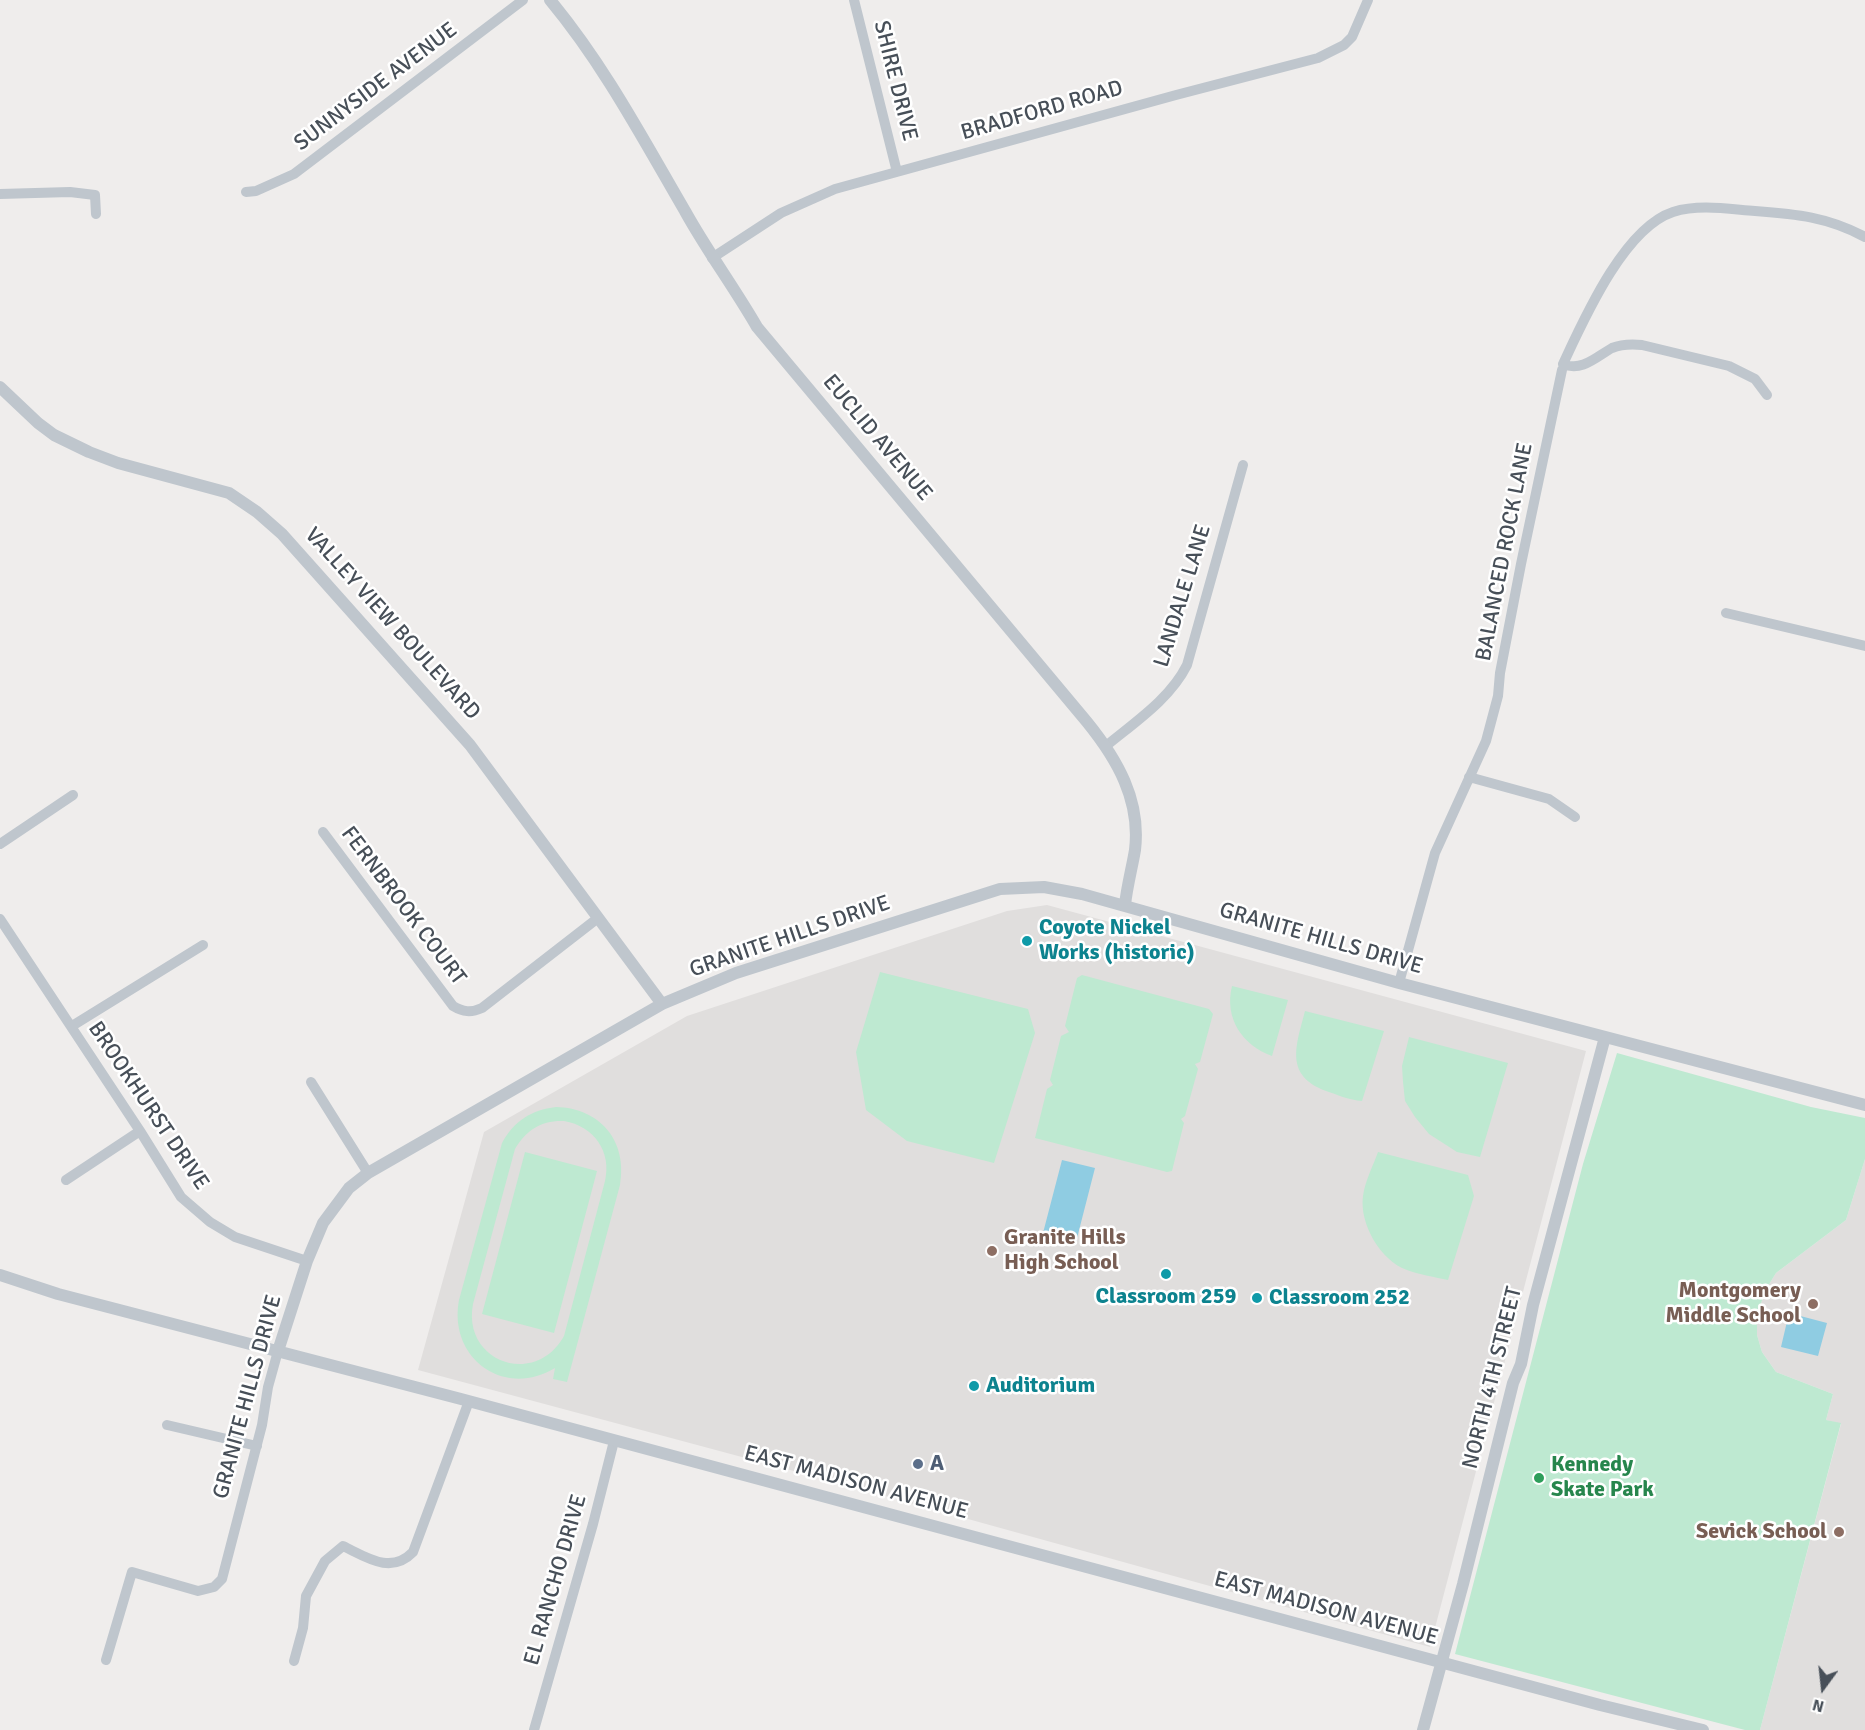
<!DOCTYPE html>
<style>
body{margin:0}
#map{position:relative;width:1865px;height:1730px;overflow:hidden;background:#efedec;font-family:Signika,sans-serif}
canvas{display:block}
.north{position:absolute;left:1793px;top:1658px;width:60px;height:60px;-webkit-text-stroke:4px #fff;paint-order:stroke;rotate:195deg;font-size:16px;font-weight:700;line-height:24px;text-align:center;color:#474f58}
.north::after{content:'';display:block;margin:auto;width:21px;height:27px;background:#474f58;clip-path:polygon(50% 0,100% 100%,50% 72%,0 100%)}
</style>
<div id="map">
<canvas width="1865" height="1730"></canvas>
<div class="north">N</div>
</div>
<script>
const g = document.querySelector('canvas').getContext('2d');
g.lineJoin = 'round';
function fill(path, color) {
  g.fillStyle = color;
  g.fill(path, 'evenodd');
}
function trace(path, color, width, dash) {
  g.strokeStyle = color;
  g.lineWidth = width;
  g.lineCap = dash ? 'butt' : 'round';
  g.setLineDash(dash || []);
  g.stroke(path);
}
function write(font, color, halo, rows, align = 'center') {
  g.font = font + ' Signika,sans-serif';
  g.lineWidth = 5;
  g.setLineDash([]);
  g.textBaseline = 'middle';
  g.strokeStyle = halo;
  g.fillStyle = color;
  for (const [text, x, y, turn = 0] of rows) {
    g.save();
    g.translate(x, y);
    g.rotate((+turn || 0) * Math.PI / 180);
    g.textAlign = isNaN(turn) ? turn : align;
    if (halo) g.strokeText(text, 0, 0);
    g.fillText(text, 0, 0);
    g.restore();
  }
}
fill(new Path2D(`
 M1047 905 1586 1051 1430 1647 820 1478 418 1370 484 1132 687 1016 1007 911Z
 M1865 1159V1730H1760L1841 1424 1826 1420 1833 1394 1776 1372 1762 1352 1757 1335V1316L1765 1291 1776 1273 1846 1220Z`), '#e0dedd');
fill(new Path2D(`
 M880 972 1028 1009 1035 1033 994 1163 907 1141 866 1110 856 1052Z
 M1082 975 1209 1009 1213 1014 1200 1062 1195 1064 1198 1069 1185 1116 1181 1119 1184 1123 1172 1171 1167 1172 1035 1138 1047 1089 1053 1085 1050 1080 1061 1036 1069 1032 1065 1026 1077 978Z
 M1232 986 1288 1000 1272 1056C1242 1045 1224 1018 1232 986Z
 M1305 1011 1384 1031 1362 1101C1349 1100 1338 1095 1326 1091 1284 1075 1296 1046 1305 1011Z
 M1409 1037 1508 1063 1480 1157 1457 1152 1429 1134 1415 1117 1405 1101 1403 1082 1402 1066Z
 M1617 1053 1811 1107 1865 1118V1159L1846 1220 1776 1273 1765 1291 1757 1316V1335L1762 1352 1776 1372 1833 1394 1826 1420 1841 1423 1760 1730H1745L1455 1654 1583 1164Z
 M556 1107C600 1108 628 1141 620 1185L567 1382 553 1379 555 1368C504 1399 448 1358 459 1300L502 1143C514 1121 531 1110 556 1107ZM564 1121C594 1126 612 1152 605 1181L564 1336C535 1388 462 1362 473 1304L515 1149C526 1130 542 1120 564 1121Z
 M525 1152 597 1171 554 1333 482 1314Z
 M1378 1152 1468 1175 1474 1196 1448 1280C1435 1277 1420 1275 1407 1270 1381 1261 1359 1224 1363 1196 1365 1181 1373 1166 1378 1152Z`), '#bee9d1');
fill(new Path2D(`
 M1062 1160 1095 1168 1076 1242 1043 1233Z
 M1789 1313 1827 1323 1818 1356 1781 1347Z`), '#8fcce2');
trace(new Path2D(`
 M854 0 897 172
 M246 192 256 191 294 174 523 0
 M0 194 70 192 95 195 96 214
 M712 258 781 213 835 189 1176 95 1318 58 1344 45 1352 37 1368 0
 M1767 395 1755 379 1729 366 1642 345C1632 344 1622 344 1612 348 1596 357 1582 372 1563 364 1584 319 1624 228 1673 212 1699 204 1728 209 1755 211 1796 214 1828 217 1865 237
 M1726 613 1865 646
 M1106 746C1135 722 1170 699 1187 665L1243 465
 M1469 777 1549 799 1575 817
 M323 832 453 1006C463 1012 471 1013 482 1008L598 918
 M0 844 73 795
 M0 919 140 1131 181 1197 210 1222 235 1237 307 1261
 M1399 983 1435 853 1486 741 1498 696 1500 673 1521 564 1562 370
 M72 1026 203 945
 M311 1082 368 1173
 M66 1180 140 1131
 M167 1425 257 1446
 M106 1660 132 1572 198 1591 214 1587 222 1579 262 1425 268 1387 278 1351
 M294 1661 303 1628 306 1596 325 1561 343 1546C366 1557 391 1575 413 1552L469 1401
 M534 1730 593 1524 614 1441`), '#bfc6cd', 10);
trace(new Path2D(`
 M550 0C604 65 643 139 685 211 707 251 734 287 757 327L1087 722C1117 759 1141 800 1135 850 1132 868 1127 886 1125 905
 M0 387 38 423 54 435 89 452 118 463 229 493 257 512 282 534 470 745 662 1004
 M0 1275 58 1294 461 1399 1600 1705 1703 1730
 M278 1351 307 1261 323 1223 349 1188 368 1173 662 1004 736 973 1000 889 1044 887 1082 894 1399 983 1865 1105
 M1423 1730 1463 1584 1513 1383 1521 1364 1533 1305 1605 1037`), '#bfc6cd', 12);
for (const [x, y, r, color] of [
 [1027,941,6,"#0f9aa8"],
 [992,1251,6,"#8d6e63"],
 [1166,1274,6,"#0f9aa8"],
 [1257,1298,6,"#0f9aa8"],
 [1813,1304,6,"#8d6e63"],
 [974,1386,6,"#0f9aa8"],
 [918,1464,6,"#5c6f8a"],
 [1539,1478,6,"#2e9e5b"],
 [1839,1532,6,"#8d6e63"]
]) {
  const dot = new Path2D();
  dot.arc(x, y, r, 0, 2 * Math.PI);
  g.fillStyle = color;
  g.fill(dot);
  trace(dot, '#fff', 2);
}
write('22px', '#474f58', '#fff', [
 ["SHIRE DRIVE",895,81,76],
 ["SUNNYSIDE AVENUE",376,87,-37],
 ["BRADFORD ROAD",1042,111,-16],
 ["EUCLID AVENUE",877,438,50],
 ["BALANCED ROCK LANE",1505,552,-79],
 ["LANDALE LANE",1183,596,-73],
 ["VALLEY VIEW BOULEVARD",392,624,48],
 ["FERNBROOK COURT",403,906,53],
 ["GRANITE HILLS DRIVE",790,937,-19],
 ["GRANITE HILLS DRIVE",1321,939,16],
 ["BROOKHURST DRIVE",148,1106,56],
 ["NORTH 4TH STREET",1493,1378,-76],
 ["GRANITE HILLS DRIVE",248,1397,-75],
 ["EAST MADISON AVENUE",856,1483,15],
 ["EL RANCHO DRIVE",556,1580,-74],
 ["EAST MADISON AVENUE",1326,1609,15]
]);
write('bold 22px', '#0d838f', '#fff', [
 ["Coyote Nickel",1039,928],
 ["Works (historic)",1039,953],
 ["Classroom 259",1166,1297,"center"],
 ["Classroom 252",1269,1298],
 ["Auditorium",986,1386]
], 'left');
write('bold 22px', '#785e54', '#fff', [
 ["Granite Hills",1004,1238,"left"],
 ["High School",1004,1263,"left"],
 ["Montgomery",1801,1291],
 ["Middle School",1801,1316],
 ["Sevick School",1827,1532]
], 'right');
write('bold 22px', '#4e5e75', '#fff', [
 ["A",930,1464]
], 'left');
write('bold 22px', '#27864d', '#fff', [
 ["Kennedy",1551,1465],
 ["Skate Park",1551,1490]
], 'left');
</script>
